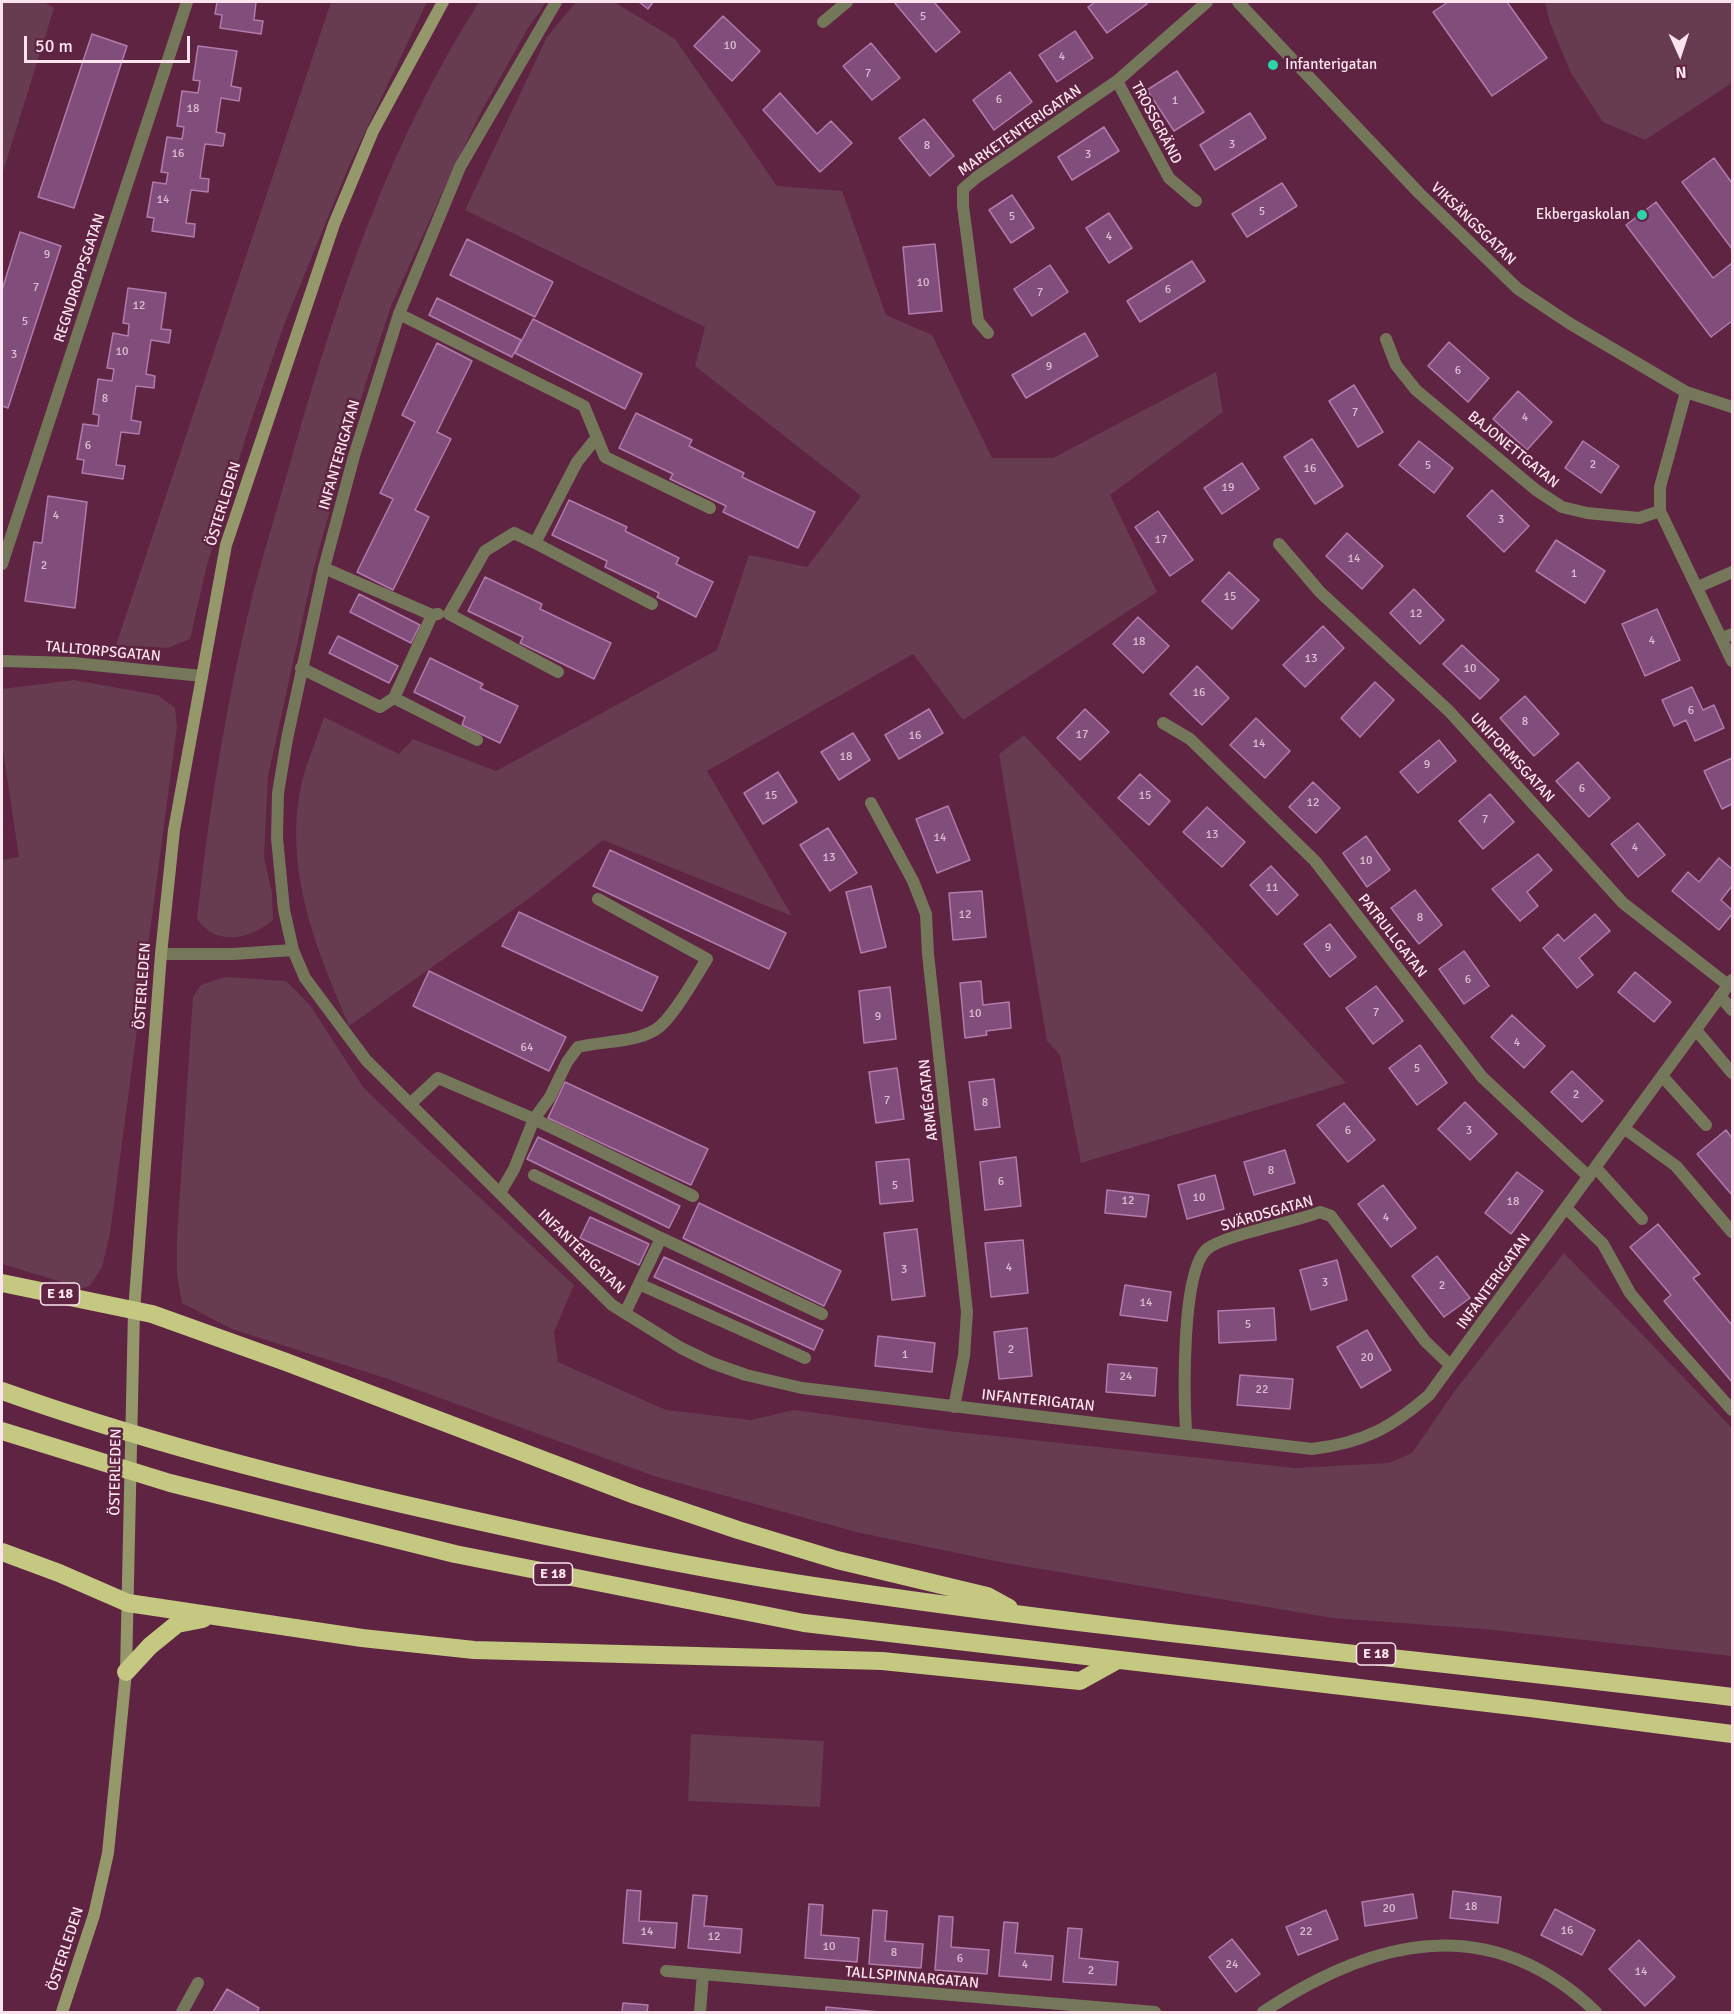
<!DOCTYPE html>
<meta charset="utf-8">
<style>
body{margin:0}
#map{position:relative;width:1734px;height:2014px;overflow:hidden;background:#5e2442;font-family:Signika,sans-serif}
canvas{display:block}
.frame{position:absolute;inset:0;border:3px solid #fbe4ed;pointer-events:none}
.north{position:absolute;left:1650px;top:24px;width:60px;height:60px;-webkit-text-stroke:4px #5e2442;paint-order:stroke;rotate:177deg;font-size:16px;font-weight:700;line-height:24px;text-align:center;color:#fbe4ed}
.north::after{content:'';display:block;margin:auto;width:21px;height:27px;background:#fbe4ed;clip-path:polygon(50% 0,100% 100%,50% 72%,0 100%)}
.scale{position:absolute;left:24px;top:36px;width:166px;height:27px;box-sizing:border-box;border:3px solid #fbe4ed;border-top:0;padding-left:8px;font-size:18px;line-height:21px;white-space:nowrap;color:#fbe4ed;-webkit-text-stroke:4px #5e2442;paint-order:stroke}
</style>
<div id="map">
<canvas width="1734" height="2014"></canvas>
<div class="frame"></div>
<div class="north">N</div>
<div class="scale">50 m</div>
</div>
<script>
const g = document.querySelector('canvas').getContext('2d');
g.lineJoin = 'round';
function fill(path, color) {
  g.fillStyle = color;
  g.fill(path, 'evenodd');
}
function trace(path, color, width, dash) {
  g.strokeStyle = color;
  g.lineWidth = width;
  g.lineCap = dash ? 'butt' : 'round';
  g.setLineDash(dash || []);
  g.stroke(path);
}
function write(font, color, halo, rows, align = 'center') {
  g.font = font + ' Signika,sans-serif';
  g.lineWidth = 5;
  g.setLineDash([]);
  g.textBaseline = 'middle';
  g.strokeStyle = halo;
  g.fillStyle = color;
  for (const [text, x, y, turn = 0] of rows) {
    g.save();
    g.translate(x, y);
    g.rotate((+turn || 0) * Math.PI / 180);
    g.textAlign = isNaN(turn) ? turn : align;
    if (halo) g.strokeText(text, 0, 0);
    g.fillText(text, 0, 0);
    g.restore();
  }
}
fill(new Path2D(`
 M2 2H44L54 8 2 175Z
 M331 2H427L348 168 284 325 247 433 207 565 190 639 168 648 116 645Z
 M479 2H546L528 28 481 112 447 182 391 306 367 379 314 567 268 776 264 857 272 893 273 920C250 939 217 947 197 919 209 808 227 697 254 589 266 544 280 499 293 453 338 295 390 141 479 2Z
 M576 2H614L675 39 777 186 842 191 886 315 932 335 992 458H1053L1216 372 1223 412 1110 495 1157 592 963 720 913 654 707 771 792 916 603 840 531 897 349 1026C318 953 286 877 299 796 303 770 316 742 324 717L399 754 413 739 496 771 717 650 749 555 807 567 861 496 695 366 705 327 465 210 547 37Z
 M1545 2H1732V83L1645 140 1603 122 1571 73 1550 23Z
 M74 680 158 695 175 708 177 727 110 1234 102 1267 90 1286 82 1288 2 1264V860L19 857 2 744V689Z
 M1024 735 1346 1083 1081 1163 1060 1055 1047 1041 999 754Z
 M225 977 286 981 310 1005 363 1087 425 1147 574 1285 554 1332 558 1362 666 1410 751 1420 794 1410 948 1431 1295 1468 1388 1463 1412 1453 1456 1389 1564 1253 1732 1428V1656L1483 1629 1332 1618 1005 1563 856 1532 654 1476 385 1378 232 1329 182 1303 177 1275V1238L193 997 201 985Z
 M691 1734 824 1741 820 1807 688 1801Z`), '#673b50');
const building = new Path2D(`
 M217 2H256L254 20 263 21 261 34 220 28 222 15 215 14Z
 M639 2H653L648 9Z
 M894 2H934L960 32 936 52Z
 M1095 2H1146L1147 4 1107 33 1088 7Z
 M1448 2H1507L1547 58 1492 96 1433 12Z
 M723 16 760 51 732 81 694 46Z
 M1075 31 1093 58 1057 82 1039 55Z
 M92 34 127 46 74 208 38 197Z
 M871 43 900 78 872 100 843 66Z
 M198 46 237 51 231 86 241 88 239 101 221 98 216 132 225 134 223 146 205 144 200 178 209 179 208 192 191 190 186 223 195 224 194 237 152 231 154 218 147 217 153 182 166 184 168 173 161 172 167 137 182 139 184 127 177 126 182 91 198 93 200 81 193 80Z
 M1177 71 1204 112 1174 131 1147 90Z
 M1010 72 1032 102 994 130 973 100Z
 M780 93 817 134 831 121 852 143 820 172 763 110Z
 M1250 113 1266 138 1215 170 1200 145Z
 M924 119 954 156 930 176 899 138Z
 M1104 127 1119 151 1072 180 1058 157Z
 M1714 158 1732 183V249L1682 182Z
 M1282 183 1297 206 1247 237 1232 214Z
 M1012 195 1034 228 1011 243 989 210Z
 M1656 202 1713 278 1732 263V321L1711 337 1626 225Z
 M1109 213 1132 248 1109 263 1086 228Z
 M20 232 61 246 8 408 2 406V290Z
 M467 239 553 282 535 317 450 275Z
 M935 244 942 311 909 314 903 247Z
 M1192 261 1205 281 1140 322 1127 301Z
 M1050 265 1068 292 1032 316 1014 289Z
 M128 288 166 293 161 329 171 330 169 343 151 340 146 374 155 376 154 388 136 386 131 420 141 422 139 434 121 432 116 465 125 466 123 479 82 473 84 460 77 459 83 424 98 426 99 415 93 414 98 379 112 381 114 369 107 368 113 333 128 336 129 324 123 323Z
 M437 298 521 340 512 357 429 315Z
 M533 319 642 374 625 409 515 353Z
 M1085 333 1098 356 1026 398 1012 375Z
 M1449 342 1489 378 1468 402 1428 366Z
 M437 343 472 361 437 432 451 439 415 510 429 517 393 590 357 572 393 499 380 493 415 422 402 415Z
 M1354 385 1383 432 1358 447 1329 401Z
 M1518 391 1552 422 1527 450 1493 419Z
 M636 413 692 440 689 446 744 473 742 477 815 512 798 548 723 512 726 506 670 479 673 474 619 448Z
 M1312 439 1343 486 1315 504 1284 457Z
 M1419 441 1453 468 1434 493 1399 465Z
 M1583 441 1619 466 1601 493 1565 468Z
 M1242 463 1259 489 1222 514 1204 488Z
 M1492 490 1529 526 1504 552 1467 516Z
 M48 496 87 502 75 608 25 601 34 542 42 543Z
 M569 500 627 527 625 531 679 558 676 564 713 582 696 617 657 597 659 593 605 567 607 561 552 535Z
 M1158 511 1193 560 1170 576 1135 527Z
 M1347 533 1383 566 1362 589 1326 556Z
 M1556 540 1605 571 1585 603 1536 571Z
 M1229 572 1259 600 1232 629 1202 601Z
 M485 577 542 604 540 609 611 643 594 679 520 643 523 637 468 611Z
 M1414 589 1444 620 1420 644 1390 613Z
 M359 594 420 625 411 643 350 612Z
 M1657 609 1680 660 1645 676 1622 624Z
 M1138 617 1169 646 1143 673 1113 644Z
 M1323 626 1344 648 1305 687 1283 665Z
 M338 636 398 666 389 683 329 653Z
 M1462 645 1499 680 1480 699 1443 664Z
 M430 658 483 684 480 688 518 706 500 743 462 725 465 717 414 692Z
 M1197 666 1229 698 1202 725 1170 694Z
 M1375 682 1394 700 1360 737 1341 718Z
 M1692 687 1703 710 1714 705 1724 728 1695 741 1686 720 1674 726 1662 700Z
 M1525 696 1559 734 1534 756 1500 718Z
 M929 709 943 733 899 759 885 735Z
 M1085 709 1109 732 1080 760 1057 738Z
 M1256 718 1290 751 1265 778 1230 745Z
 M853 733 870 760 839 780 821 752Z
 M1439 740 1456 761 1418 793 1400 772Z
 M1732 758V804L1722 809 1704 771Z
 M1578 762 1610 798 1589 817 1556 781Z
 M778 772 797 802 763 824 744 793Z
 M1140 774 1170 801 1149 825 1118 798Z
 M1313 782 1340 808 1316 833 1289 807Z
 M1490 794 1514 822 1483 849 1459 821Z
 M948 806 970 860 937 873 916 819Z
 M1207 807 1245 842 1222 867 1183 832Z
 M1638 823 1665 855 1638 877 1611 844Z
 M828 828 857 873 830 891 800 845Z
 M1366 836 1390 870 1367 887 1343 853Z
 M610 850 786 933 769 969 593 886Z
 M1538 854 1552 870 1527 892 1538 906 1520 921 1492 889Z
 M1719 858 1732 869V886L1721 900 1732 910V914L1719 930 1672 891 1688 872 1699 882Z
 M1271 866 1298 895 1277 915 1250 885Z
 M871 886 886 947 861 953 846 892Z
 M1415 890 1442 925 1419 944 1391 908Z
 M982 891 986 937 953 940 949 893Z
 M519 912 658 977 642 1011 502 946Z
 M1595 914 1610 931 1579 958 1593 975 1577 988 1543 948 1558 934 1564 941Z
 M1330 924 1356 957 1330 977 1304 944Z
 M1464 951 1489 986 1464 1004 1439 969Z
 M429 971 566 1037 549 1071 413 1006Z
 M1635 972 1671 1002 1654 1022 1618 992Z
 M981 981 983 1005 1009 1002 1011 1028 986 1031 987 1035 965 1038 960 983Z
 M1376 986 1403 1021 1373 1044 1346 1008Z
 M890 987 896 1039 864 1043 859 991Z
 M1512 1015 1545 1046 1524 1068 1491 1037Z
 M1420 1045 1447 1083 1417 1105 1389 1068Z
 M897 1068 904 1119 876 1123 869 1072Z
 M1572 1071 1603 1101 1582 1122 1551 1092Z
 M994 1079 1000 1127 975 1130 969 1082Z
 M565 1082 708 1149 691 1185 548 1118Z
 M1465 1102 1497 1134 1470 1160 1438 1129Z
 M1344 1103 1375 1140 1348 1162 1317 1125Z
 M1726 1130 1732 1138V1195L1697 1154Z
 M538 1137 680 1206 669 1228 527 1159Z
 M1285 1150 1295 1183 1254 1195 1244 1162Z
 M1016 1157 1021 1206 985 1210 980 1162Z
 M909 1159 913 1201 880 1204 876 1162Z
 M1517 1172 1543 1191 1511 1234 1485 1213Z
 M1215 1175 1224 1209 1187 1219 1178 1185Z
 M1383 1185 1416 1228 1391 1247 1358 1204Z
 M1107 1190 1149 1195 1146 1217 1105 1213Z
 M699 1203 841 1271 824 1306 683 1238Z
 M590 1217 649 1244 639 1265 580 1238Z
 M1658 1224 1700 1274 1693 1278 1732 1325V1382L1664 1301 1671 1295 1630 1247Z
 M917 1229 925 1296 892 1300 884 1233Z
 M1023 1240 1028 1293 991 1297 985 1243Z
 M1437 1256 1470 1298 1444 1317 1412 1276Z
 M664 1257 823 1330 814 1350 654 1277Z
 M1337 1260 1347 1300 1311 1310 1300 1270Z
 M1125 1285 1171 1292 1167 1321 1120 1315Z
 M1274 1308 1276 1340 1219 1343 1218 1311Z
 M1027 1328 1032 1376 999 1379 994 1332Z
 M1367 1330 1391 1370 1361 1388 1337 1347Z
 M878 1336 935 1343 932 1372 875 1366Z
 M1108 1364 1157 1368 1155 1396 1106 1392Z
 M1240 1375 1293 1379 1290 1409 1237 1405Z
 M627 1890 641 1891 639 1921 677 1923 675 1948 623 1943Z
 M1453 1891 1501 1897 1498 1923 1450 1918Z
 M1413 1894 1417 1918 1365 1926 1362 1902Z
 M693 1895 707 1896 704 1926 742 1929 740 1953 688 1948Z
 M809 1904 823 1905 821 1935 859 1938 857 1962 805 1958Z
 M1555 1909 1595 1930 1582 1955 1541 1935Z
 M873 1910 887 1911 885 1941 923 1944 921 1968 869 1964Z
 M1326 1910 1338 1939 1298 1955 1286 1927Z
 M939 1916 953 1917 951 1947 989 1950 987 1974 935 1970Z
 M1004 1922 1018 1923 1015 1953 1053 1956 1051 1980 999 1976Z
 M1068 1928 1082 1929 1079 1958 1118 1962 1116 1985 1063 1982Z
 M1232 1939 1260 1974 1236 1992 1209 1957Z
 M1639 1940 1675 1977 1645 2006 1609 1969Z
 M227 1989 259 2008 257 2012H213Z
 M623 2003 648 2005 647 2012H622Z
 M826 2007 879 2012H826Z`);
fill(building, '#814e7b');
trace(building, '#b17bab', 1.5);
trace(new Path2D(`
 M399 314 584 406 605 457 710 508
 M597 437 577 462 535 543 652 604
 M535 543 514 533 485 551 449 614 558 672
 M324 568 432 615 438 614
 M1698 587 1732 572
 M432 615 394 698 477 740
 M1722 638 1732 634
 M301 668 380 707 394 698
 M1720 996 1732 1010
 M1696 1030 1732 1073
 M1663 1077 1706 1125
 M410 1104 438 1078 534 1119 693 1196
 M1625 1129 1676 1166 1732 1232
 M1596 1168 1642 1219
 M534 1175 661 1238 625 1313
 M500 1193 514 1169 534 1119 550 1097 567 1062 578 1047C602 1041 633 1043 655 1030 672 1020 696 976 707 959L598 899
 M1566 1208 1603 1244 1630 1293 1665 1335 1732 1410
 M661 1238 822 1314
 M639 1284 805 1358
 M182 2012 198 1983`), '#75775b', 12);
trace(new Path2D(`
 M556 2 460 167 399 314 354 456 324 568 287 739 278 793 277 838 284 910 293 950 305 978 366 1060 612 1305 681 1348 712 1363 746 1375 802 1388 1312 1449C1363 1443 1391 1428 1429 1395L1732 980
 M823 22 847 2
 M1117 81 1169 178 1196 201
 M988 333 978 321 963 206V189L977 177 1117 81 1207 2
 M1386 339 1396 365 1416 390 1536 490 1562 507 1587 513 1639 518 1660 511
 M1686 392 1660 487V511L1732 661
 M1279 544 1320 592 1449 711 1623 903 1728 985
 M2 564 187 2
 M2 661 74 663 202 676
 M1163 723 1190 739 1315 861 1482 1077 1589 1177
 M871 803 913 881 926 914 928 954 967 1312 964 1356 954 1407
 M161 954H233L293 950
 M1186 1432C1184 1397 1181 1272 1207 1249 1224 1235 1296 1222 1320 1212L1331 1216 1425 1341 1450 1365
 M666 1971 1155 2012
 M700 2012 703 1974
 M1263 2012C1374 1938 1490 1910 1596 2012`), '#75775b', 12);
trace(new Path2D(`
 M1238 2 1420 194 1518 289 1569 323 1686 392 1732 407`), '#75775b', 12);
trace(new Path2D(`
 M62 2012 94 1915 108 1853 126 1672 134 1311 161 954 174 830 226 545 334 224 373 131 443 2`), '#95986a', 12);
trace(new Path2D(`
 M2 1283 152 1314 286 1362 635 1495 738 1530 837 1560 987 1596 1009 1608
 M2 1391C134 1438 265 1472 402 1504 542 1536 684 1567 827 1588 1127 1633 1431 1660 1732 1697
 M2 1431 170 1483 455 1554 804 1623 1530 1708 1732 1734
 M2 1552 59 1573 128 1603 362 1638 474 1650 882 1661 1080 1681 1116 1661
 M126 1672 150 1646 177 1624 203 1619`), '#c4c880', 18);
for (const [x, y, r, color] of [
 [1273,65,6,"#2dd4ab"],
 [1642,215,6,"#2dd4ab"]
]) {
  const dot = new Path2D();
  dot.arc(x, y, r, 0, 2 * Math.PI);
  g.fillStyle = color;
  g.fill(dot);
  trace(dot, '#5e2442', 2);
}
write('12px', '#dcbed0', null, [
 ["5",923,17],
 ["10",730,46],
 ["4",1062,57],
 ["7",868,74],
 ["6",999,100],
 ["1",1175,101],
 ["18",193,109],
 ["3",1232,145],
 ["8",927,146],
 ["16",178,154],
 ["3",1088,155],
 ["14",163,200],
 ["5",1262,212],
 ["5",1012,217],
 ["4",1109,237],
 ["9",47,255],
 ["10",923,283],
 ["7",36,288],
 ["6",1168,290],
 ["7",1040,293],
 ["12",139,306],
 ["5",25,322],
 ["10",122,352],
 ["3",14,355],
 ["9",1049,367],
 ["6",1458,371],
 ["8",105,399],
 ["7",1355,413],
 ["4",1525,418],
 ["6",88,446],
 ["2",1593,465],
 ["5",1428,466],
 ["16",1310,469],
 ["19",1228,488],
 ["4",56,516],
 ["3",1501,520],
 ["17",1161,540],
 ["14",1354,559],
 ["2",44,566],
 ["1",1574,574],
 ["15",1230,597],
 ["12",1416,614],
 ["4",1652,641],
 ["18",1139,642],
 ["13",1311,659],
 ["10",1470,669],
 ["16",1199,693],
 ["6",1691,711],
 ["8",1525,722],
 ["17",1082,735],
 ["16",915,736],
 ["14",1259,744],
 ["18",846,757],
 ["9",1427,765],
 ["6",1582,789],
 ["15",771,796],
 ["15",1145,796],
 ["12",1313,803],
 ["7",1485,820],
 ["13",1212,835],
 ["14",940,838],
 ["4",1635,848],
 ["13",829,858],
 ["10",1366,861],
 ["11",1272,888],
 ["12",965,915],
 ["8",1420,918],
 ["9",1328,948],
 ["6",1468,980],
 ["7",1376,1013],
 ["10",975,1014],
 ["9",878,1017],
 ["4",1517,1043],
 ["64",527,1048],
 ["5",1417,1069],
 ["2",1576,1095],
 ["7",887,1101],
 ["8",985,1103],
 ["6",1348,1131],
 ["3",1469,1131],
 ["8",1271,1171],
 ["6",1001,1182],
 ["5",895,1186],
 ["10",1199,1198],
 ["12",1128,1201],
 ["18",1513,1202],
 ["4",1386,1218],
 ["4",1009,1268],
 ["3",904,1270],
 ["3",1325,1283],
 ["2",1442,1286],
 ["14",1146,1303],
 ["5",1248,1325],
 ["2",1011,1350],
 ["1",905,1355],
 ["20",1367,1358],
 ["24",1126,1377],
 ["22",1262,1390],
 ["18",1471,1907],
 ["20",1389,1909],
 ["16",1567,1931],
 ["14",647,1932],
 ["22",1306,1932],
 ["12",714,1937],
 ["10",829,1947],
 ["8",894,1953],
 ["6",960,1959],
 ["4",1025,1965],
 ["24",1232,1965],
 ["2",1091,1971],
 ["14",1641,1972]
]);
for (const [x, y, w] of [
 [60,1294,39],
 [553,1574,39],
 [1376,1654,39]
]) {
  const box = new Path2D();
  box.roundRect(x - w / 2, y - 11, w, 22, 4.5);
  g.fillStyle = '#5e2442';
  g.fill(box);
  trace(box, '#fbe4ed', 1.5);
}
write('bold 14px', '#fbe4ed', null, [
 ["E 18",60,1294],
 ["E 18",553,1574],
 ["E 18",1376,1654]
]);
write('15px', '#fbe4ed', '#5e2442', [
 ["Infanterigatan",1285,65],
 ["Ekbergaskolan",1630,215,"right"]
], 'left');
write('15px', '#fbe4ed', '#5e2442', [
 ["TROSSGRÄND",1156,123,62],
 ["MARKETENTERIGATAN",1020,131,-35],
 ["VIKSÄNGSGATAN",1473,224,44],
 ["REGNDROPPSGATAN",80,278,-72],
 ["BAJONETTGATAN",1513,450,39],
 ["INFANTERIGATAN",340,455,-74],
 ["ÖSTERLEDEN",224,504,-73],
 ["TALLTORPSGATAN",103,652,5],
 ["UNIFORMSGATAN",1512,758,47],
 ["PATRULLGATAN",1392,936,52],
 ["ÖSTERLEDEN",143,986,-86],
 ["ARMÉGATAN",929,1100,-96],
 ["SVÄRDSGATAN",1267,1214,-16],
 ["INFANTERIGATAN",581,1252,44],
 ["INFANTERIGATAN",1494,1282,-54],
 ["INFANTERIGATAN",1038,1401,6],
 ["ÖSTERLEDEN",116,1472,-89],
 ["ÖSTERLEDEN",66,1949,-72],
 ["TALLSPINNARGATAN",912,1978,5]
]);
</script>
